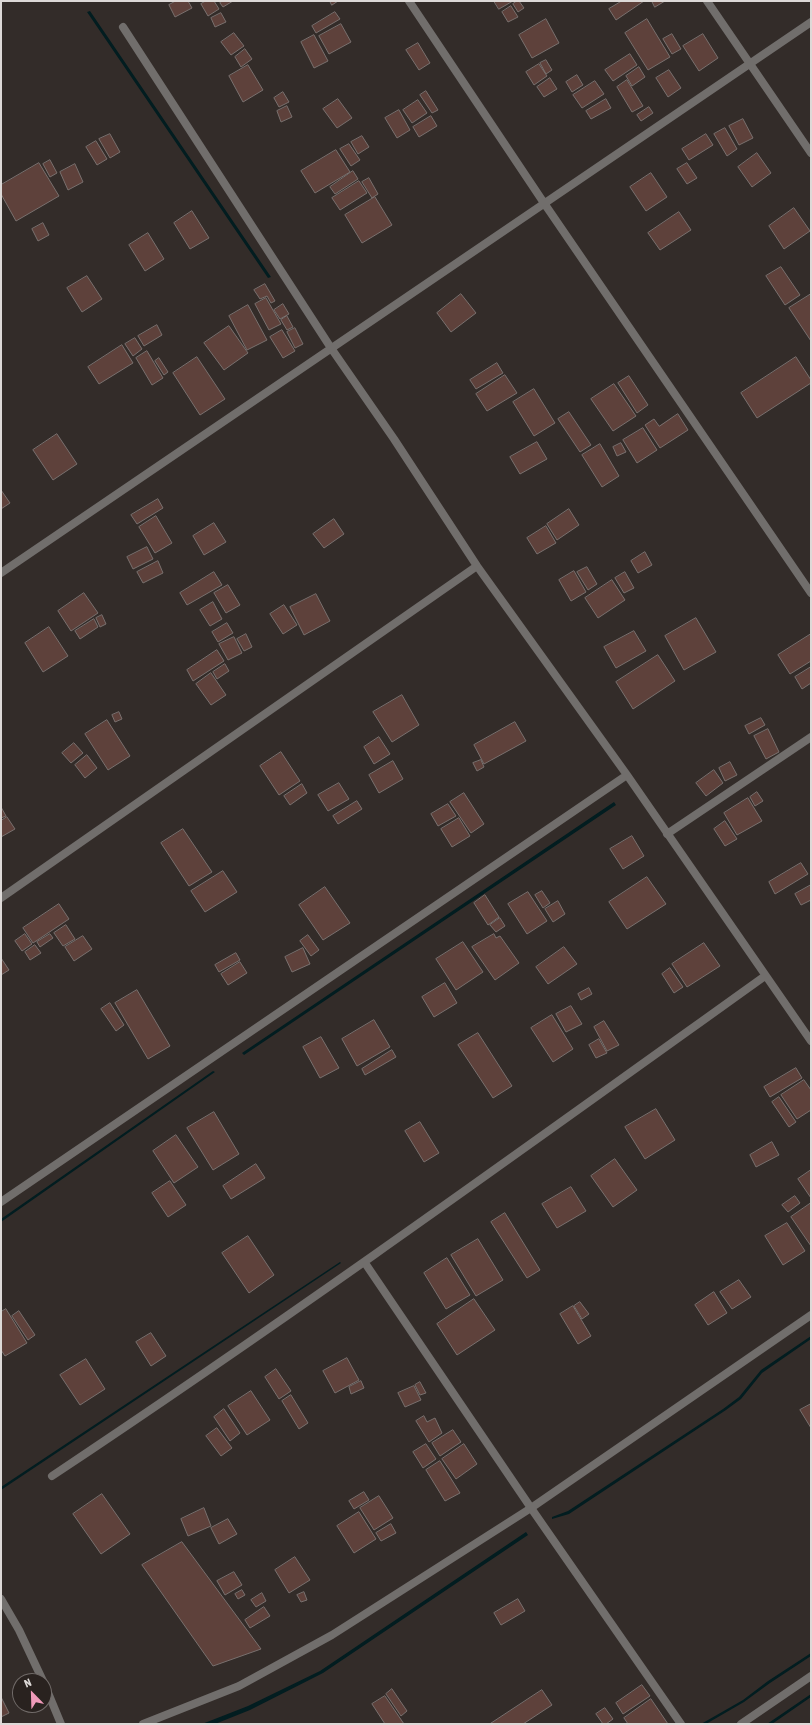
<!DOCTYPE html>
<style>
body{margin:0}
#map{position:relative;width:812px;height:1725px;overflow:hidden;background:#332c29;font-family:"Asap Condensed",sans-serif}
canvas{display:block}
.frame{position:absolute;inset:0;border:2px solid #ddd9d7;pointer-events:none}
.north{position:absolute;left:12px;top:1673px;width:40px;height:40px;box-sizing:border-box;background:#29221f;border:1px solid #716b69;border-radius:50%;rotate:337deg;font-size:11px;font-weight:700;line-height:16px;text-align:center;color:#ddd9d7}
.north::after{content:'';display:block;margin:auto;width:14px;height:18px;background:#ef9ab9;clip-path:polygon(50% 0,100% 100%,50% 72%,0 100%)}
</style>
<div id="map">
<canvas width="812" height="1725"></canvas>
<div class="frame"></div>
<div class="north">N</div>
</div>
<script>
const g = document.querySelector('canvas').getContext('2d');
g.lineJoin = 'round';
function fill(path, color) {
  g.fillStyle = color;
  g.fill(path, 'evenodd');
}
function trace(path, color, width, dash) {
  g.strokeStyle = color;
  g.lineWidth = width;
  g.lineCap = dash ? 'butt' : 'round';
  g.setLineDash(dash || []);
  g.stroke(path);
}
fill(new Path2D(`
 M90 11 271 277 268 278 87 12Z
 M614 802 616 805 244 1055 242 1053Z
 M213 1071 215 1072 1 1222V1219Z
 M340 1262 341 1263 1 1490V1487Z
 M811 1336V1339L762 1373 741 1399 726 1410 569 1514 552 1519V1517L568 1511 723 1409 739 1397 761 1370Z
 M526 1532 528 1535 323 1673 250 1710 215 1724H202L248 1706 320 1671Z
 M811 1653V1656L770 1683 744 1702 706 1724H701L743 1700 768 1681Z
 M811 1694V1697L772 1724H767Z`), '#021d20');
const building = new Path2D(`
 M176 1H188L192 8 175 17 169 5Z
 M206 1H214L219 9 208 16 201 4Z
 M223 1H233L223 7 220 3Z
 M330 1H338L332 5Z
 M494 1H513L499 9Z
 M517 1H519L524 8 518 12 513 4Z
 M622 1H644L616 20 609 9Z
 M652 1H665L655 7Z
 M511 6 518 17 508 22 502 12Z
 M335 12 340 19 316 33 312 26Z
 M221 13 226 22 215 27 211 18Z
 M546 19 559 43 532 58 519 35Z
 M647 19 670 57 648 70 625 33Z
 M341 24 351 42 329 54 319 36Z
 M234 33 244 46 231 55 221 42Z
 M672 34 681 49 672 54 663 39Z
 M703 34 718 58 699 71 683 46Z
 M314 35 328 61 314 68 301 42Z
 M418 43 430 63 419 70 406 50Z
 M245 49 252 59 241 67 235 57Z
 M630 54 637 65 613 81 605 70Z
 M546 60 552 70 546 74 540 63Z
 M539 64 547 76 534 85 526 72Z
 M248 65 263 90 243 102 229 76Z
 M639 67 645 77 632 86 626 76Z
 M669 70 681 88 668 97 656 78Z
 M577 75 583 85 572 92 566 82Z
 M550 78 557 89 544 97 537 87Z
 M627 80 643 106 632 112 617 87Z
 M595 81 604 94 582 108 573 95Z
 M426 91 438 110 432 113 420 95Z
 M283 92 289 102 279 107 274 98Z
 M338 99 352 118 337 128 323 109Z
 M606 99 611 108 591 119 586 111Z
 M418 100 427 113 412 123 403 110Z
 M287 106 292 117 281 122 277 111Z
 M649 107 653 113 641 121 637 115Z
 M399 110 410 130 397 138 385 118Z
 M431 116 437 126 419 137 413 127Z
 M743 119 753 138 739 145 729 126Z
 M725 128 737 149 727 156 714 134Z
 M110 134 120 152 110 158 99 139Z
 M706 134 713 145 689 160 682 149Z
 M362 136 369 147 358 154 351 142Z
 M96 141 107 159 97 165 86 147Z
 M349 144 360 160 351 166 340 149Z
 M336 150 350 172 315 193 301 171Z
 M757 153 771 173 752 187 738 167Z
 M50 160 57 173 50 177 43 164Z
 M39 163 59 196 16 221 1 194V185Z
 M687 163 697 178 687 184 677 169Z
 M75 164 83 182 68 190 60 172Z
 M353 171 358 179 335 194 330 187Z
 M651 173 667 197 646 211 630 187Z
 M369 178 378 194 372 198 362 182Z
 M359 181 367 193 340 210 332 198Z
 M375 197 392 225 362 243 345 215Z
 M794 208 810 231 784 249 769 226Z
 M192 211 209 238 190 249 174 223Z
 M679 212 691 230 660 250 648 233Z
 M43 223 49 235 38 241 32 229Z
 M148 233 164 259 145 271 129 245Z
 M781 267 800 295 785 305 766 276Z
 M87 276 102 299 82 312 67 288Z
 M265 284 275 301 271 303 267 296 260 299 254 290Z
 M461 294 476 313 451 332 437 313Z
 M811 294V341L789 308Z
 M266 298 281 324 269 330 255 304Z
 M283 304 289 314 280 319 274 310Z
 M248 305 267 340 247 350 229 316Z
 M287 316 293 327 287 330 281 320Z
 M157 325 162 335 144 346 138 336Z
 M229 326 248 353 224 370 204 343Z
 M295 328 303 344 295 348 287 332Z
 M282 330 295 351 283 358 270 337Z
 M135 338 142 349 133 356 125 344Z
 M122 345 133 363 99 384 88 367Z
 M147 351 163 378 152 385 136 358Z
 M197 357 225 399 200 415 173 373Z
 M796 357 811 380V383L757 418 741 393Z
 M159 358 168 372 164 375 155 361Z
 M497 363 503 373 476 389 470 380Z
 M505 375 517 393 487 411 476 394Z
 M629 376 648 405 637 413 618 383Z
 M614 384 636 416 613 431 591 399Z
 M534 389 555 423 534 436 513 402Z
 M569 412 591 445 580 452 558 419Z
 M678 414 688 430 660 448 645 425 654 419 659 426Z
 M643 428 657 450 637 463 623 440Z
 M57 434 77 464 53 480 33 450Z
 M537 442 547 459 520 474 510 457Z
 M621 443 626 452 617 456 613 447Z
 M600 444 619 476 602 487 582 455Z
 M1 490 10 503 1 509Z
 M158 499 163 508 137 524 131 515Z
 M569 509 579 525 557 540 547 524Z
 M156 516 172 543 155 553 139 527Z
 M334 519 344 534 324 548 313 534Z
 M214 523 226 542 204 555 193 536Z
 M546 526 556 543 537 554 527 538Z
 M147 547 153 559 133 569 127 557Z
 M645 552 652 565 638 573 631 561Z
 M158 561 163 573 143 583 137 572Z
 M587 567 597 584 588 590 577 572Z
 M574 571 586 592 571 601 559 580Z
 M214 572 222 585 187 605 180 593Z
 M625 572 634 588 624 593 615 578Z
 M612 580 625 600 598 618 585 598Z
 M228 585 240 605 226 613 214 593Z
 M84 593 98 613 71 631 58 611Z
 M316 594 330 621 304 635 290 607Z
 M213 602 222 619 210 626 200 610Z
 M284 605 297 625 283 634 270 614Z
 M102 615 106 624 100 627 96 618Z
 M696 618 716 652 684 670 665 636Z
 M94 619 98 627 80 639 75 631Z
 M227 623 233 633 218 642 212 632Z
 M49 627 68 656 43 672 25 643Z
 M634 631 646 651 616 668 604 647Z
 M246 634 252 647 244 651 237 639Z
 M811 634V661L790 674 778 655Z
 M234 637 242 653 228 660 219 644Z
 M217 650 224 661 193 681 187 670Z
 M658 655 675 681 633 709 616 682Z
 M225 664 229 671 217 679 213 672Z
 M811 667V683L802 689 795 677Z
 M211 673 226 695 211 705 196 684Z
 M402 695 419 725 392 742 373 712Z
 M119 712 122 719 115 722 112 715Z
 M761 718 765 725 749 734 745 726Z
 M107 720 130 756 108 770 85 734Z
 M515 722 526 741 484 764 474 745Z
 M768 729 779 752 766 759 754 736Z
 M379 737 390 754 374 764 364 747Z
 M74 743 83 753 71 763 62 753Z
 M281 752 300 781 279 795 260 766Z
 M87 755 97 768 85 778 75 765Z
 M481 760 484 767 477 771 473 763Z
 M393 761 403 779 379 793 369 775Z
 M730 762 737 775 725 781 719 768Z
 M714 770 723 783 706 796 696 783Z
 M339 783 349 799 328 811 318 795Z
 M302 784 307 793 290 805 284 796Z
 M757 792 763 801 755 806 750 797Z
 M464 793 484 824 471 833 450 802Z
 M748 798 762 821 737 835 724 813Z
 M357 801 362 809 338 824 333 816Z
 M448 804 456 816 438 826 431 814Z
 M1 807 6 816 1 818Z
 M7 817 15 829 1 837V821Z
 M459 818 470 836 452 847 441 829Z
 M725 821 737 839 725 846 714 829Z
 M183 829 212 872 189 886 161 843Z
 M632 836 644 856 623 869 610 849Z
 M801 863 808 874 775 894 769 882Z
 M223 871 237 892 205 912 191 891Z
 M647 877 666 904 627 929 609 902Z
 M811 885V900L801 905 795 894Z
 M325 887 350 923 323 940 299 905Z
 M542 891 550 903 543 908 535 895Z
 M528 892 547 921 527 934 508 904Z
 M485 895 499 917 488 925 474 903Z
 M558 901 565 914 553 922 545 909Z
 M59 904 69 919 33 943 23 928Z
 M500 918 505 926 496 932 490 925Z
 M66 925 75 939 63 946 54 933Z
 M25 934 32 944 22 951 15 941Z
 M50 934 53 938 40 947 37 942Z
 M494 934 496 938 500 936 519 963 495 980 472 947Z
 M308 935 319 950 311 956 300 941Z
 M83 936 92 949 74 961 65 947Z
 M463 942 483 972 456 990 436 959Z
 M704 943 720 966 687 987 672 964Z
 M35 945 41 953 30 960 25 952Z
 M564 947 577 964 548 984 536 967Z
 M303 948 310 964 292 972 285 957Z
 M236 953 240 960 219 972 215 965Z
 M1 958 9 970 1 975Z
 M240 962 247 973 228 985 221 974Z
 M670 968 683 987 674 993 662 974Z
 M445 983 457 1003 434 1017 422 997Z
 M589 988 592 994 581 1000 578 994Z
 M137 990 170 1046 148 1059 115 1003Z
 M110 1003 124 1025 116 1031 101 1009Z
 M571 1006 582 1024 566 1032 556 1014Z
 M552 1015 573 1049 553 1062 531 1028Z
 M374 1020 390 1047 357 1066 342 1039Z
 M604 1021 619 1045 607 1051 594 1027Z
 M478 1033 512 1086 493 1098 458 1045Z
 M321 1037 339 1068 320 1078 303 1047Z
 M599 1039 607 1053 596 1058 589 1045Z
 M392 1050 396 1057 365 1075 362 1069Z
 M796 1068 802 1078 770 1097 764 1087Z
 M804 1080 811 1090V1110L797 1119 781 1095Z
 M779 1097 796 1122 789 1127 772 1102Z
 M656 1109 675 1140 645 1159 625 1127Z
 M214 1112 239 1154 213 1170 187 1128Z
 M420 1122 439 1153 424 1162 405 1131Z
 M176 1135 198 1167 174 1183 153 1151Z
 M772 1142 779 1155 756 1167 750 1155Z
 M615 1159 637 1190 613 1207 591 1176Z
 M256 1164 265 1178 231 1199 223 1186Z
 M811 1170V1198L798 1179Z
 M170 1181 186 1205 168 1217 152 1193Z
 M571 1187 586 1211 557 1228 542 1204Z
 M795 1196 800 1203 788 1212 782 1205Z
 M811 1203V1246L791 1217Z
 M505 1213 540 1270 527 1278 491 1222Z
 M787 1223 805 1251 783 1265 765 1236Z
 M248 1236 274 1275 249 1293 222 1253Z
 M478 1239 503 1280 476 1296 451 1255Z
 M447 1258 470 1295 446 1309 424 1273Z
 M739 1280 751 1297 732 1309 720 1292Z
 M714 1292 727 1313 708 1325 695 1305Z
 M474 1299 495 1330 457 1355 437 1324Z
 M580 1302 589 1314 582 1319 574 1306Z
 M573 1306 591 1336 578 1344 560 1314Z
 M6 1309 27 1343 5 1356 1 1350V1312Z
 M19 1311 35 1335 28 1340 12 1316Z
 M151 1333 166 1356 151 1366 136 1342Z
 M347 1358 359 1380 335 1393 323 1371Z
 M86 1359 105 1389 80 1405 60 1375Z
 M276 1369 291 1391 279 1399 265 1377Z
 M361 1381 364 1388 351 1394 349 1387Z
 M420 1382 426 1393 420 1395 415 1385Z
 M414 1386 421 1400 405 1407 398 1393Z
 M251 1391 270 1420 247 1435 228 1406Z
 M291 1395 308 1423 299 1429 282 1401Z
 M811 1404V1428L800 1410Z
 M224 1409 240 1433 230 1441 214 1417Z
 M424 1416 427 1422 435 1418 442 1433 429 1442 416 1421Z
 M217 1428 232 1448 221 1456 206 1436Z
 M453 1430 461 1442 440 1456 432 1443Z
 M426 1444 436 1459 423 1468 413 1452Z
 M464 1444 477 1464 456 1479 442 1459Z
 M440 1461 460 1493 445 1501 426 1470Z
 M364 1492 369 1500 354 1509 349 1501Z
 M102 1494 130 1534 101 1554 73 1514Z
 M379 1496 393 1518 374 1530 360 1508Z
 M204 1508 211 1526 188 1536 181 1519Z
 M359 1512 376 1539 354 1553 337 1526Z
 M228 1519 237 1534 219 1544 211 1528Z
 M391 1524 396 1533 381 1541 376 1533Z
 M182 1542 261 1649 213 1666 142 1565Z
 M295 1557 310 1580 289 1593 275 1570Z
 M234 1572 242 1585 225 1595 217 1581Z
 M242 1590 245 1595 238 1599 235 1594Z
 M304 1592 307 1600 301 1602 297 1595Z
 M262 1593 266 1601 256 1607 251 1600Z
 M518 1599 525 1611 501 1625 494 1613Z
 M264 1607 270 1616 250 1628 245 1620Z
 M642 1685 650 1696 623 1714 616 1703Z
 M392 1689 407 1711 401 1716 386 1694Z
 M542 1690 552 1705 523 1724H490Z
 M385 1696 404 1724H385L372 1704Z
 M1 1697 9 1713 1 1717Z
 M651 1699 668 1724H628L624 1718Z
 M605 1708 613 1719 606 1724H603L596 1714Z`);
fill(building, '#5e413b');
trace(building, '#79706e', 1);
trace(new Path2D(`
 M409 1 544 203 811 593
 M707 1 811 153
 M123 27 331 348 394 439 477 566 627 775 811 1041
 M1 573 811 22
 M667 834 811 737
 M1 898 477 566
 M1 1202 627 775
 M365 1263 531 1508 681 1724
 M52 1476C294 1315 529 1145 765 976
 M1 1599 19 1630 43 1681
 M44 1683 61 1724
 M143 1724 239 1686 332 1635 531 1508 811 1315
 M741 1724 811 1676`), '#716e6c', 8);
</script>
